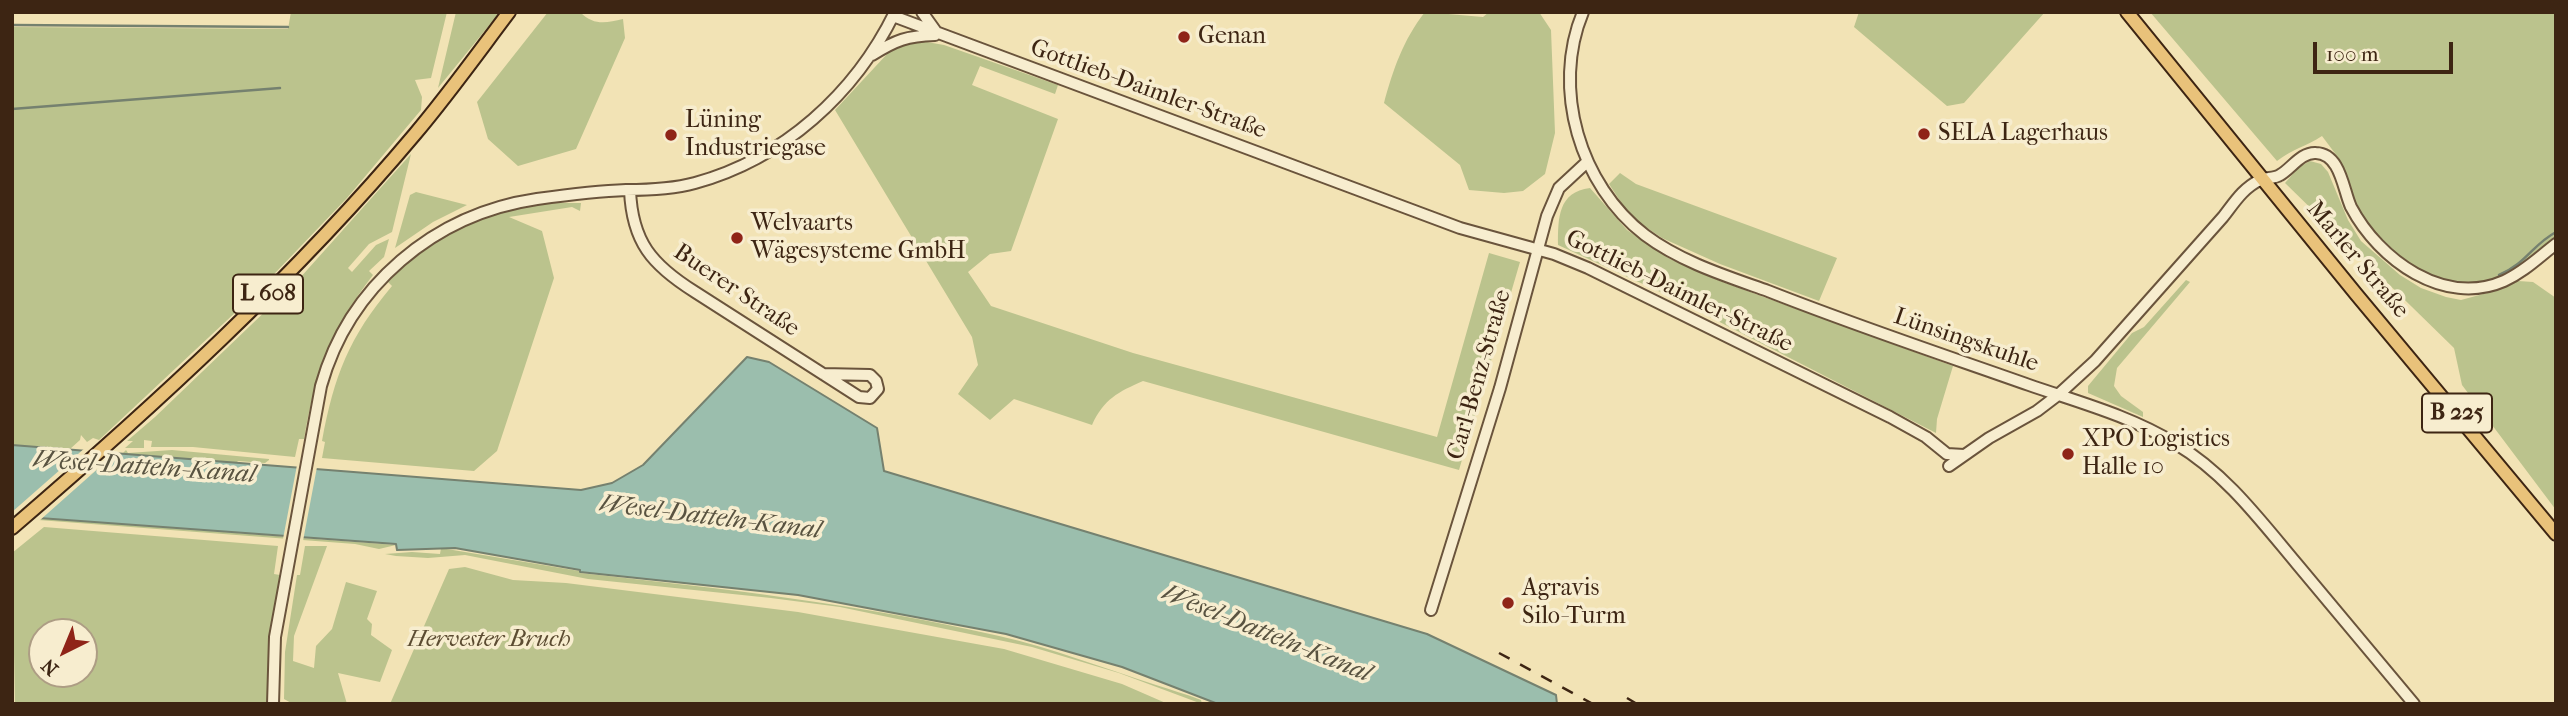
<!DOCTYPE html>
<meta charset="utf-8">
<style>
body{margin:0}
#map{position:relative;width:2568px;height:716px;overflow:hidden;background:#f2e3b5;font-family:"IM FELL French Canon",serif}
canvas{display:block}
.frame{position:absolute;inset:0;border:14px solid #3d2513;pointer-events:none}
.north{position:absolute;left:28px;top:618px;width:70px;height:70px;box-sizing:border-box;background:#f7edcf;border:2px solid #ad9d84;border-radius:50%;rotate:223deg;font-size:19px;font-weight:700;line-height:28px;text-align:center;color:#3d2513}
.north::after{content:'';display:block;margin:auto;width:24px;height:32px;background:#8f2418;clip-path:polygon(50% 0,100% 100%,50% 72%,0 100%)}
.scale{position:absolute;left:2313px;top:42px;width:140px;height:32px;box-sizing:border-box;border:4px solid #3d2513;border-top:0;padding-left:9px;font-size:21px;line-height:24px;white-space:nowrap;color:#3d2513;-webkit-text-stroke:5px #f7edcf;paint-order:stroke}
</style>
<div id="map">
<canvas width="2568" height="716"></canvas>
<div class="frame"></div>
<div class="north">N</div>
<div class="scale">100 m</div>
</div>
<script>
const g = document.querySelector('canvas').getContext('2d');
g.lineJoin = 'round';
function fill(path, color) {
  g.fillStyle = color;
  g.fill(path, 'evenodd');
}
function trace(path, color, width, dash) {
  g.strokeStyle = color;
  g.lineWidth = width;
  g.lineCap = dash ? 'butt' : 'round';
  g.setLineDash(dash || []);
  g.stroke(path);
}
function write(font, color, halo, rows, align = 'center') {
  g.font = font + ' "IM FELL French Canon",serif';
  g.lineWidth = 7;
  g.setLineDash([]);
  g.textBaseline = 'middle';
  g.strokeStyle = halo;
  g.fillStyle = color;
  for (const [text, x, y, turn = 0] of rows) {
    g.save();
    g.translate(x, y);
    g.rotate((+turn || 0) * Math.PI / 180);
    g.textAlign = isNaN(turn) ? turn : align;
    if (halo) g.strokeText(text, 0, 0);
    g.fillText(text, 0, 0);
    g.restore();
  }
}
fill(new Path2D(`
 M291 12H447L431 78 415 80 422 97 421 110 347 198 255 294 99 440 93 438 87 442 81 435 80 440 70 449 12 445V27L288 29Z
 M456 12H500L438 88Z
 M548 12H580C594 26 606 23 623 19L625 38 576 149 518 166 488 139 477 102Z
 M1425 12 1483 17 1489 12H1539L1551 30 1555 133 1545 174 1523 191 1504 193 1469 190 1460 165 1384 103C1393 70 1403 40 1425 12Z
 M1859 12H2045L1964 103 1947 106 1854 27Z
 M2150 12H2556V238L2540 249 2521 267 2493 281 2469 288 2442 284 2399 258 2373 234 2357 211 2337 156 2322 136C2307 146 2292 149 2277 161Z
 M921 41 944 45 1058 85 1055 94 980 66 972 85 1058 119 1011 251 990 254 968 272 991 306 1133 353 1437 437 1489 253 1520 262 1459 470 1143 381C1118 392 1104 399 1092 425L1014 399 990 420 958 394 978 365 972 337 835 110 888 53 904 43Z
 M411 154 392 232 369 244 348 268 352 272 376 245 389 239 384 257 369 271 373 275C330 331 316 370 304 439H299L295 457 193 447H151L152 441 144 440V448H125L133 441H127L155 417 299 279Z
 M2310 161 2321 164 2328 172 2348 220 2361 241 2400 275 2421 288 2446 297 2461 300 2498 290 2518 281 2533 282 2556 298V510L2462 385 2454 348 2285 183 2299 167Z
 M1620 173 1636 184 1837 258 1819 301 1720 264 1662 238 1641 224 1626 210 1609 184Z
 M1590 188 1627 230 1670 259 1720 281 1953 366 1937 419 1936 433 1669 296 1558 245C1558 218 1558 192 1590 188Z
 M416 192 467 205 433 222 395 248 410 195Z
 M554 203H581L580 211 572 207 509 217 542 231 554 278 497 451 474 471 322 458 325 442 322 441C334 376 349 337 392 286L388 282C436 233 486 210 554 203Z
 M2186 280 2190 282 2117 368 2114 386 2121 396 2143 412V417L2088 393V386L2132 333 2144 327Z
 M126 450 128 453 172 450 269 459V460L265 463 238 461 235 464 122 454Z
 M12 516 396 545 379 549 355 544 12 518Z
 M44 527 278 546 274 574 280 575 270 639 267 704H15L12 553ZM42 632H84V674H42Z
 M305 546H327L294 636 293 661 314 668 316 646 332 629 346 582 377 591 367 619 372 624 371 635 392 650 380 682 338 673 347 704H293L284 699 285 652 297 575H300Z
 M441 548 579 571V573C720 588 860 604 999 636 1052 648 1103 668 1156 685 1171 690 1186 694 1201 700L1202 704 1119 673 1032 647 840 607 771 598 588 579 465 555 428 558 396 556 385 554 412 552 440 554Z
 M465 567 513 580 566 583 798 612 1004 649 1122 684 1168 704H390L449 569Z`), '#bbc38d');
const water = new Path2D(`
 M747 357 769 362 877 428 884 471 1427 634 1556 695 1557 704H1218L1122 667 1006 634 798 595 580 572V570L455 548 397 550 396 544 12 516V445L581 490 612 483 643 465Z`);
fill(water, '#9bbead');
trace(water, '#75816f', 2);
fill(new Path2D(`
 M86 447 119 450 39 521 12 519V512Z
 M297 465 317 467 303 541 283 539Z`), '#f2e3b5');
trace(new Path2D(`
 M12 25 288 27
 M12 109 280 88
 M2499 275C2527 263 2532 245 2556 232`), '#75816f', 2.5);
const minor = new Path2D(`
 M922 12 937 33
 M1583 12C1551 89 1580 185 1645 235 1681 262 1726 276 1768 291 1854 325 1941 354 2029 385 2078 402 2131 416 2176 444 2225 473 2260 520 2297 564 2336 610 2375 657 2414 704
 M893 16 1460 228 1554 254 1588 268 1890 417 1926 437 1947 454 1964 455
 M872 55C896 40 907 36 935 35
 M630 190C632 242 652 265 695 292L859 397 870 398 878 389 876 381 870 375 823 374
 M1949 466 1989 438 2037 411 2058 395 2095 361 2223 217C2234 203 2243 188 2260 180 2266 177 2274 179 2280 175 2291 169 2301 152 2316 153 2341 154 2343 190 2351 207 2379 260 2444 307 2504 281 2524 272 2539 257 2556 244
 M1431 610 1500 388 1547 216 1559 188 1587 162
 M273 704 275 637 321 386C349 286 434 214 537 199 566 195 597 191 626 190 649 190 673 189 695 183 783 159 855 94 895 12`);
const major = new Path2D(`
 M2127 12 2356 294 2556 534
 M12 528C154 406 294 278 415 134 448 95 478 53 509 12`);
trace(minor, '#6a543c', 14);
trace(major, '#3d2513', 16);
trace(minor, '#f7edcf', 10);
trace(major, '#e9c27a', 12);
trace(new Path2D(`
 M1499 653 1593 704
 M1627 698 1637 704`), '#3d2513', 2.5, [12, 12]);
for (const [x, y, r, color] of [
 [1184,37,7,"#8f2418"],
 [1924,134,7,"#8f2418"],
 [671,135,7,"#8f2418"],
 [737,238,7,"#8f2418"],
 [2068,454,7,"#8f2418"],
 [1508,603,7,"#8f2418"]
]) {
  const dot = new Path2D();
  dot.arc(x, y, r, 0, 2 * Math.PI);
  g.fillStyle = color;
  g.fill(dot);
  trace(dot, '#f7edcf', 2.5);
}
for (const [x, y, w] of [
 [268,294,70],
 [2457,413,70]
]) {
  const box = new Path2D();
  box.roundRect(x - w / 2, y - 19.5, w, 39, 5);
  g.fillStyle = '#f7edcf';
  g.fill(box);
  trace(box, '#3d2513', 2);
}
write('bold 23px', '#3d2513', null, [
 ["L 608",268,294],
 ["B 225",2457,413]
]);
write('24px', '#3d2513', '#f7edcf', [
 ["Genan",1198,37],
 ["Lüning",685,121],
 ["Industriegase",685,149],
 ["SELA Lagerhaus",1938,134],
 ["Welvaarts",751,224],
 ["Wägesysteme GmbH",751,252],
 ["XPO Logistics",2082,440],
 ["Halle 10",2082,468],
 ["Agravis",1522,589],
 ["Silo-Turm",1522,617]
], 'left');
write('24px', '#3d2513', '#f7edcf', [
 ["Gottlieb-Daimler-Straße",1148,90,20],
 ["Marler Straße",2357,260,50],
 ["Buerer Straße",736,291,34],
 ["Gottlieb-Daimler-Straße",1679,292,26],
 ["Lünsingskuhle",1966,341,19],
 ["Carl-Benz-Straße",1480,375,-74]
]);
write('italic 24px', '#5c4c32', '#f7edcf', [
 ["Hervester Bruch",489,640]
]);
write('italic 26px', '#595341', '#f7edcf', [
 ["Wesel-Datteln-Kanal",144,468,4],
 ["Wesel-Datteln-Kanal",710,518,7],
 ["Wesel-Datteln-Kanal",1266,634,22]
]);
</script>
